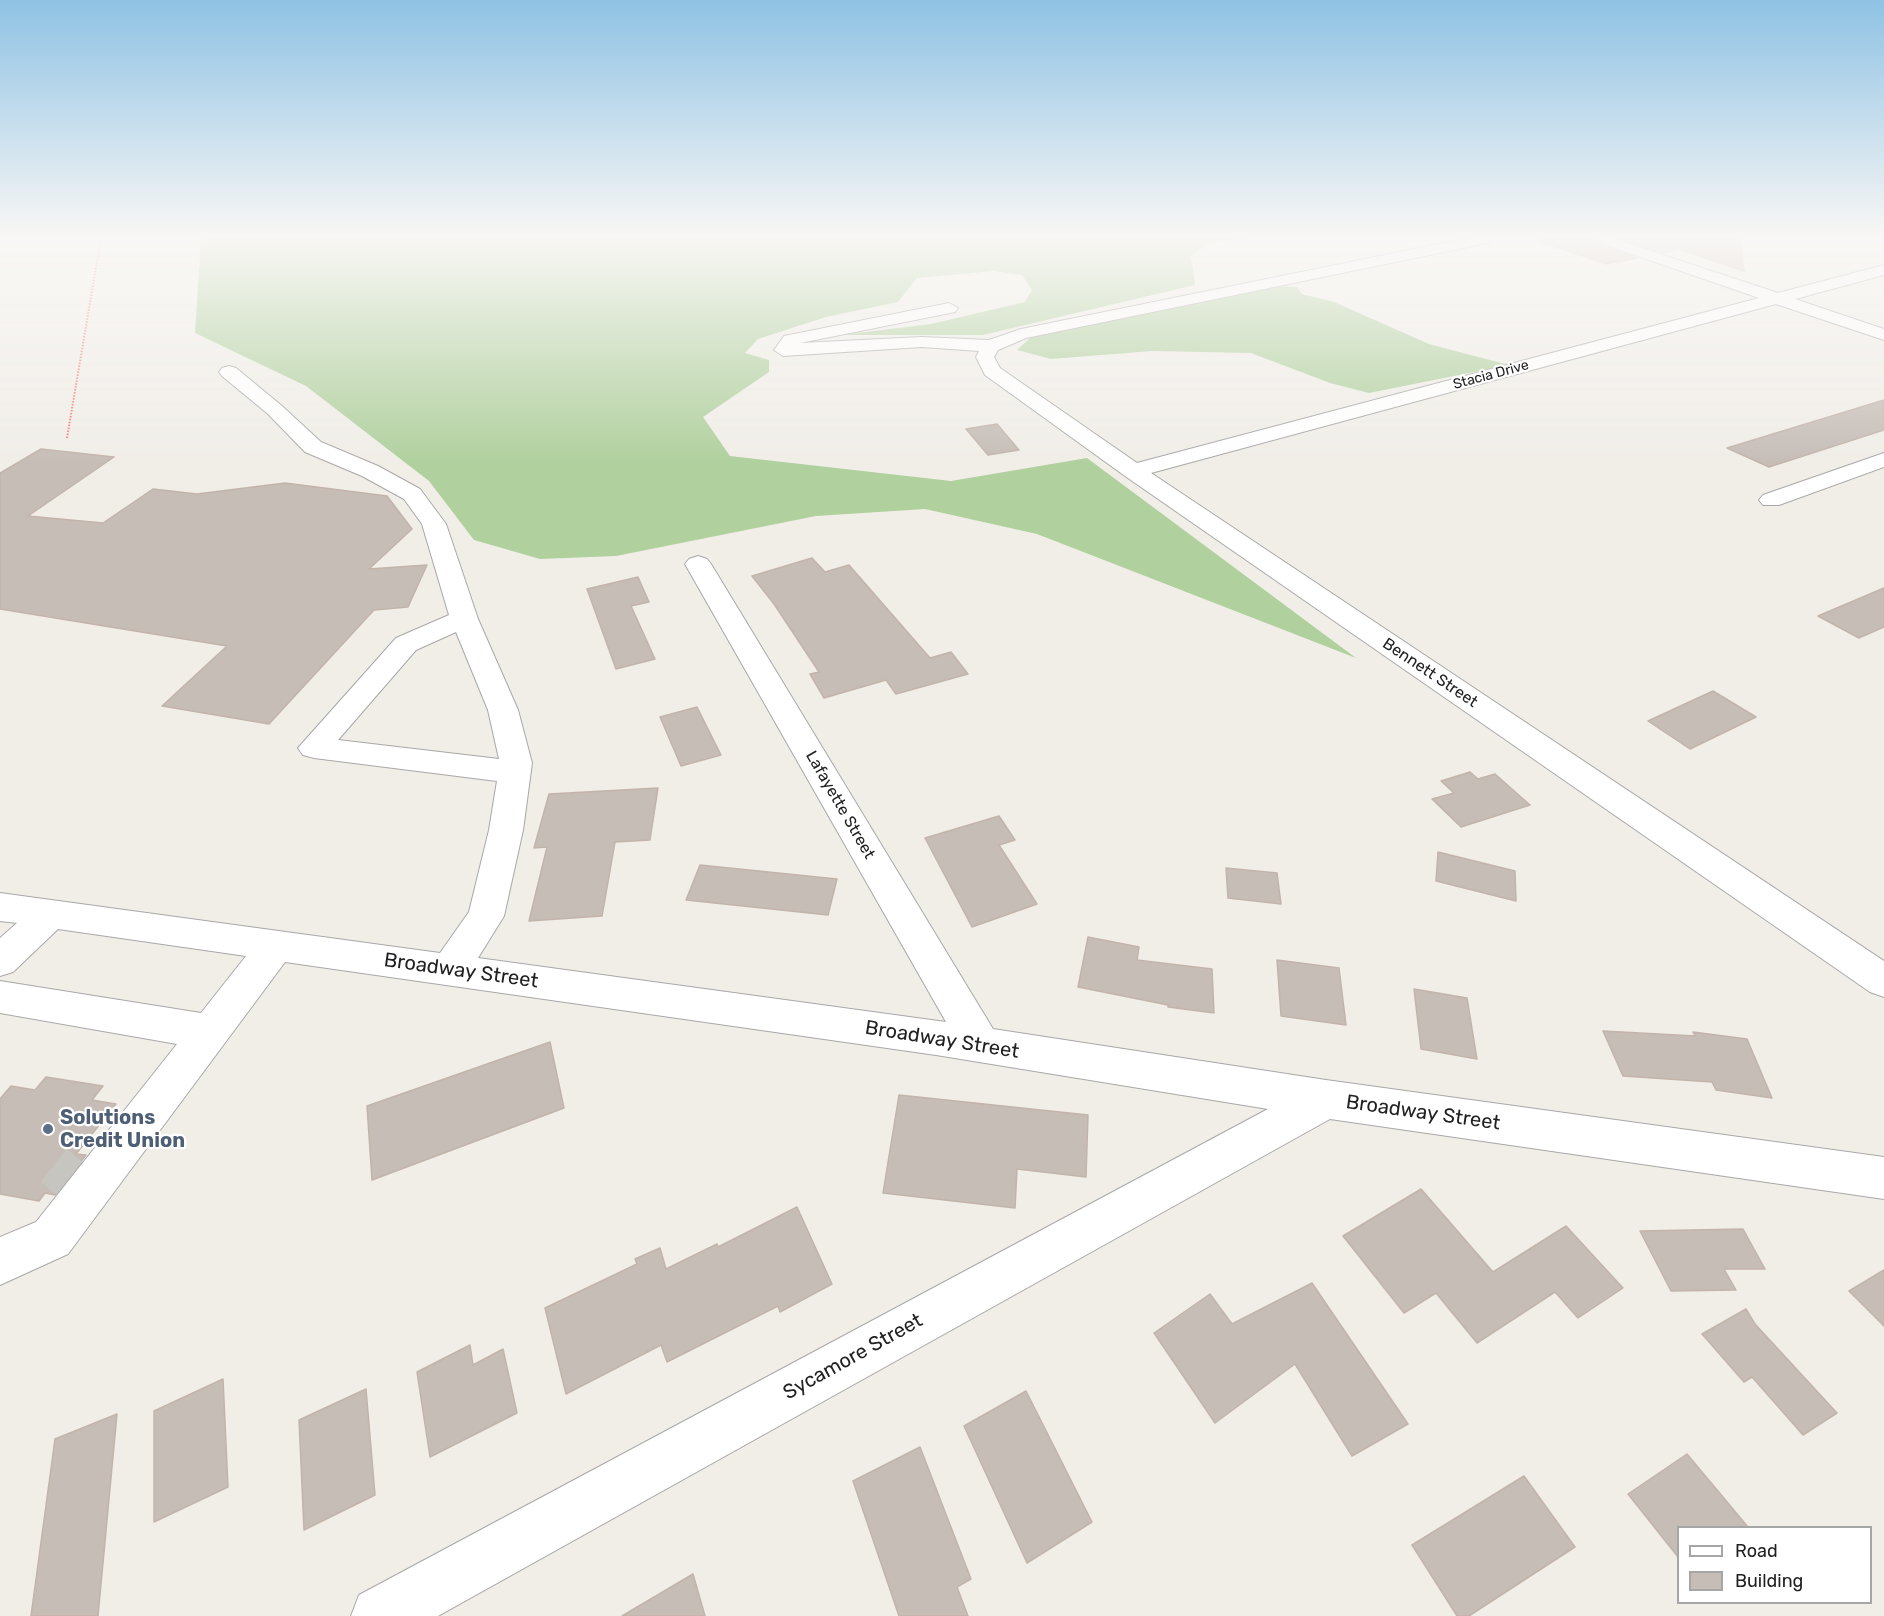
<!DOCTYPE html>
<style>
body{margin:0}
#map{position:relative;width:1884px;height:1616px;overflow:hidden;background:#f1eee8;font-family:Rubik,sans-serif}
canvas{display:block}
.legend{position:absolute;left:1677px;top:1526px;width:195px;height:78px;box-sizing:border-box;background:#fff;border:2px solid #a6a6a6;margin:0;padding:8px 10px;list-style:none;font-size:18px;color:#212121}
.legend li{display:flex;align-items:center;gap:12px;height:30px}
.legend b{width:30px;border:2px solid #a6a6a6}
</style>
<div id="map">
<canvas width="1884" height="1616"></canvas>
<ul class="legend">
<li><b style="height:8px;background:#fff"></b>Road</li>
<li><b style="height:16px;background:#c6bdb7"></b>Building</li>
</ul>
</div>
<script>
const g = document.querySelector('canvas').getContext('2d');
g.lineJoin = 'round';
function fill(path, color) {
  g.fillStyle = color;
  g.fill(path, 'evenodd');
}
function trace(path, color, width, dash) {
  g.strokeStyle = color;
  g.lineWidth = width;
  g.lineCap = dash ? 'butt' : 'round';
  g.setLineDash(dash || []);
  g.stroke(path);
}
function write(font, color, halo, rows, align = 'center') {
  g.font = font + ' Rubik,sans-serif';
  g.lineWidth = 4.5;
  g.setLineDash([]);
  g.textBaseline = 'middle';
  g.strokeStyle = halo;
  g.fillStyle = color;
  for (const [text, x, y, turn = 0] of rows) {
    g.save();
    g.translate(x, y);
    g.rotate((+turn || 0) * Math.PI / 180);
    g.textAlign = isNaN(turn) ? turn : align;
    if (halo) g.strokeText(text, 0, 0);
    g.fillText(text, 0, 0);
    g.restore();
  }
}
fill(new Path2D(`
 M201 238H1255L1211 242 1191 256 1195 285 983 335H841L931 324 1025 302 1032 290 1022 275 994 271 917 278 898 302 826 317 758 339 745 353 769 360V372L703 417 730 456 951 481 1087 458 1356 658 1037 534 925 509 816 516 616 556 540 559 474 540 429 481 306 386 195 333Z
 M1270 286 1297 287 1302 294 1334 302 1429 344 1509 365 1369 393 1330 383 1251 353 1152 351 1051 359 1017 350 1030 338Z`), '#b0d09e');
const building = new Path2D(`
 M1541 238H1590L1593 243 1637 258 1606 264 1541 242Z
 M1618 238H1740L1744 271 1678 249 1664 253Z
 M1884 400V430L1769 467 1727 448Z
 M997 424 1019 450 988 455 966 429Z
 M41 449 114 457 28 516 103 523 153 489 197 494 285 483 387 496 412 529 369 569 427 565 408 607 374 610 269 724 162 706 227 646 0 609V473Z
 M812 558 825 572 849 565 930 658 951 652 968 674 896 694 886 680 824 698 810 674 819 672 774 604 752 576Z
 M638 577 649 602 631 606 655 659 616 669 587 589Z
 M1884 588V627L1859 638 1818 616Z
 M1713 691 1756 717 1690 749 1648 721Z
 M697 707 721 755 681 766 660 717Z
 M1470 772 1478 779 1495 774 1530 805 1461 827 1432 799 1454 793 1441 781Z
 M658 788 650 840 615 842 602 916 529 921 547 847 534 848 549 794Z
 M999 816 1015 840 999 845 1037 904 972 927 925 838Z
 M1438 852 1515 871 1516 901 1436 881Z
 M700 865 837 879 828 915 686 900Z
 M1226 868 1277 873 1281 904 1228 898Z
 M1088 937 1139 947 1137 960 1212 969 1214 1013 1168 1007V1005L1078 987Z
 M1277 960 1339 968 1346 1025 1281 1016Z
 M1414 989 1467 998 1477 1059 1421 1049Z
 M1603 1031 1695 1036 1693 1032 1747 1039 1772 1098 1716 1090 1712 1082 1623 1076Z
 M550 1042 564 1108 372 1180 367 1106Z
 M46 1077 103 1086 92 1100 116 1104 76 1154 86 1155 55 1195 45 1193 39 1201 0 1194V1099L11 1086 35 1090Z
 M899 1095 1088 1115 1086 1177 1017 1169 1015 1208 883 1193Z
 M1421 1189 1493 1272 1566 1226 1623 1288 1578 1318 1555 1292 1477 1343 1436 1293 1404 1313 1343 1236Z
 M797 1207 832 1284 780 1312 778 1306 667 1362 661 1345 566 1394 545 1308 637 1264 635 1259 660 1248 666 1269 717 1244 718 1247Z
 M1743 1229 1765 1269H1724L1736 1290 1671 1291 1640 1231Z
 M1884 1270V1326L1849 1291Z
 M1312 1283 1408 1424 1352 1456 1295 1364 1215 1423 1154 1333 1210 1294 1232 1324Z
 M1746 1309 1755 1324 1837 1413 1803 1435 1752 1377 1744 1382 1702 1334Z
 M470 1345 473 1365 503 1349 517 1413 430 1457 417 1372Z
 M223 1379 228 1487 154 1522V1411Z
 M366 1389 375 1495 304 1530 299 1420Z
 M1026 1391 1092 1522 1027 1563 964 1426Z
 M117 1414 98 1616H31L55 1439Z
 M920 1447 971 1579 957 1587 968 1616H899L853 1481Z
 M1687 1454 1748 1527H1678V1557L1628 1494Z
 M1524 1476 1575 1547 1469 1616H1457L1412 1545Z
 M693 1574 705 1616H622Z`);
fill(building, '#c6bdb7');
trace(building, '#c3b4aa', 1.5);
trace(new Path2D(`
 M57 1195 88 1156`), '#c7c5c0', 42, [42, 21]);
const minor = new Path2D(`
 M1468 238H1496L1488 243 1026 338 998 350 994 357 1000 368 1137 463 1759 298 1594 241 1592 238H1612L1778 293 1884 265V275L1795 299 1884 329V340L1776 304 1151 473 1884 961V997L1870 992 1125 476 985 375 976 357 979 351 922 347 783 356 774 350 784 336 949 303 958 308 955 312 800 343 922 337 989 340 1021 329Z
 M229 366 236 368 282 406 321 442 378 466 420 489 446 524 478 619 518 710 532 763 523 830 504 916 478 958 946 1022 685 564 689 559 698 556 707 559 711 564 993 1029 1326 1080 1884 1157V1199L1330 1119 438 1616H351L359 1595 1268 1109 936 1055 285 962 68 1254 0 1285V1237L36 1222 177 1044 0 1013V981L201 1013 246 956 58 929 13 972 0 976V938L17 923 0 921V893L440 953 469 912 489 830 497 781 314 758 303 755 298 748 396 638 449 615 422 524 404 499 362 476 305 452 268 414 222 376 219 372 222 368ZM456 632 488 710 499 759 338 740 416 650Z
 M1884 453V467L1779 505H1763L1759 500 1763 495Z`);
trace(minor, '#a8a8a8', 2);
trace(new Path2D(`
 M67 438 101 238`), '#f87772', 2, [1.5, 1.5]);
fill(minor, '#fff');
const sky = g.createLinearGradient(0, 0, 0, 464);
sky.addColorStop(0, '#8fc2e4');
sky.addColorStop(0.51, '#f9f7f5');
sky.addColorStop(1, '#f9f7f500');
g.fillStyle = sky;
g.fillRect(0, 0, 1884, 464);
for (const [x, y, r, color] of [
 [48,1129,6,"#5c6f8a"]
]) {
  const dot = new Path2D();
  dot.arc(x, y, r, 0, 2 * Math.PI);
  g.fillStyle = color;
  g.fill(dot);
  trace(dot, '#fff', 2);
}
write('14px', '#212121', '#fff', [
 ["Stacia Drive",1491,375,-15]
]);
write('16px', '#212121', '#fff', [
 ["Bennett Street",1430,673,34],
 ["Lafayette Street",840,805,60]
]);
write('20px', '#212121', '#fff', [
 ["Broadway Street",461,971,8],
 ["Broadway Street",942,1040,9],
 ["Broadway Street",1423,1113,8],
 ["Sycamore Street",853,1357,-29]
]);
write('bold 20px', '#4e5e75', '#fff', [
 ["Solutions",60,1118],
 ["Credit Union",60,1141]
], 'left');
</script>
